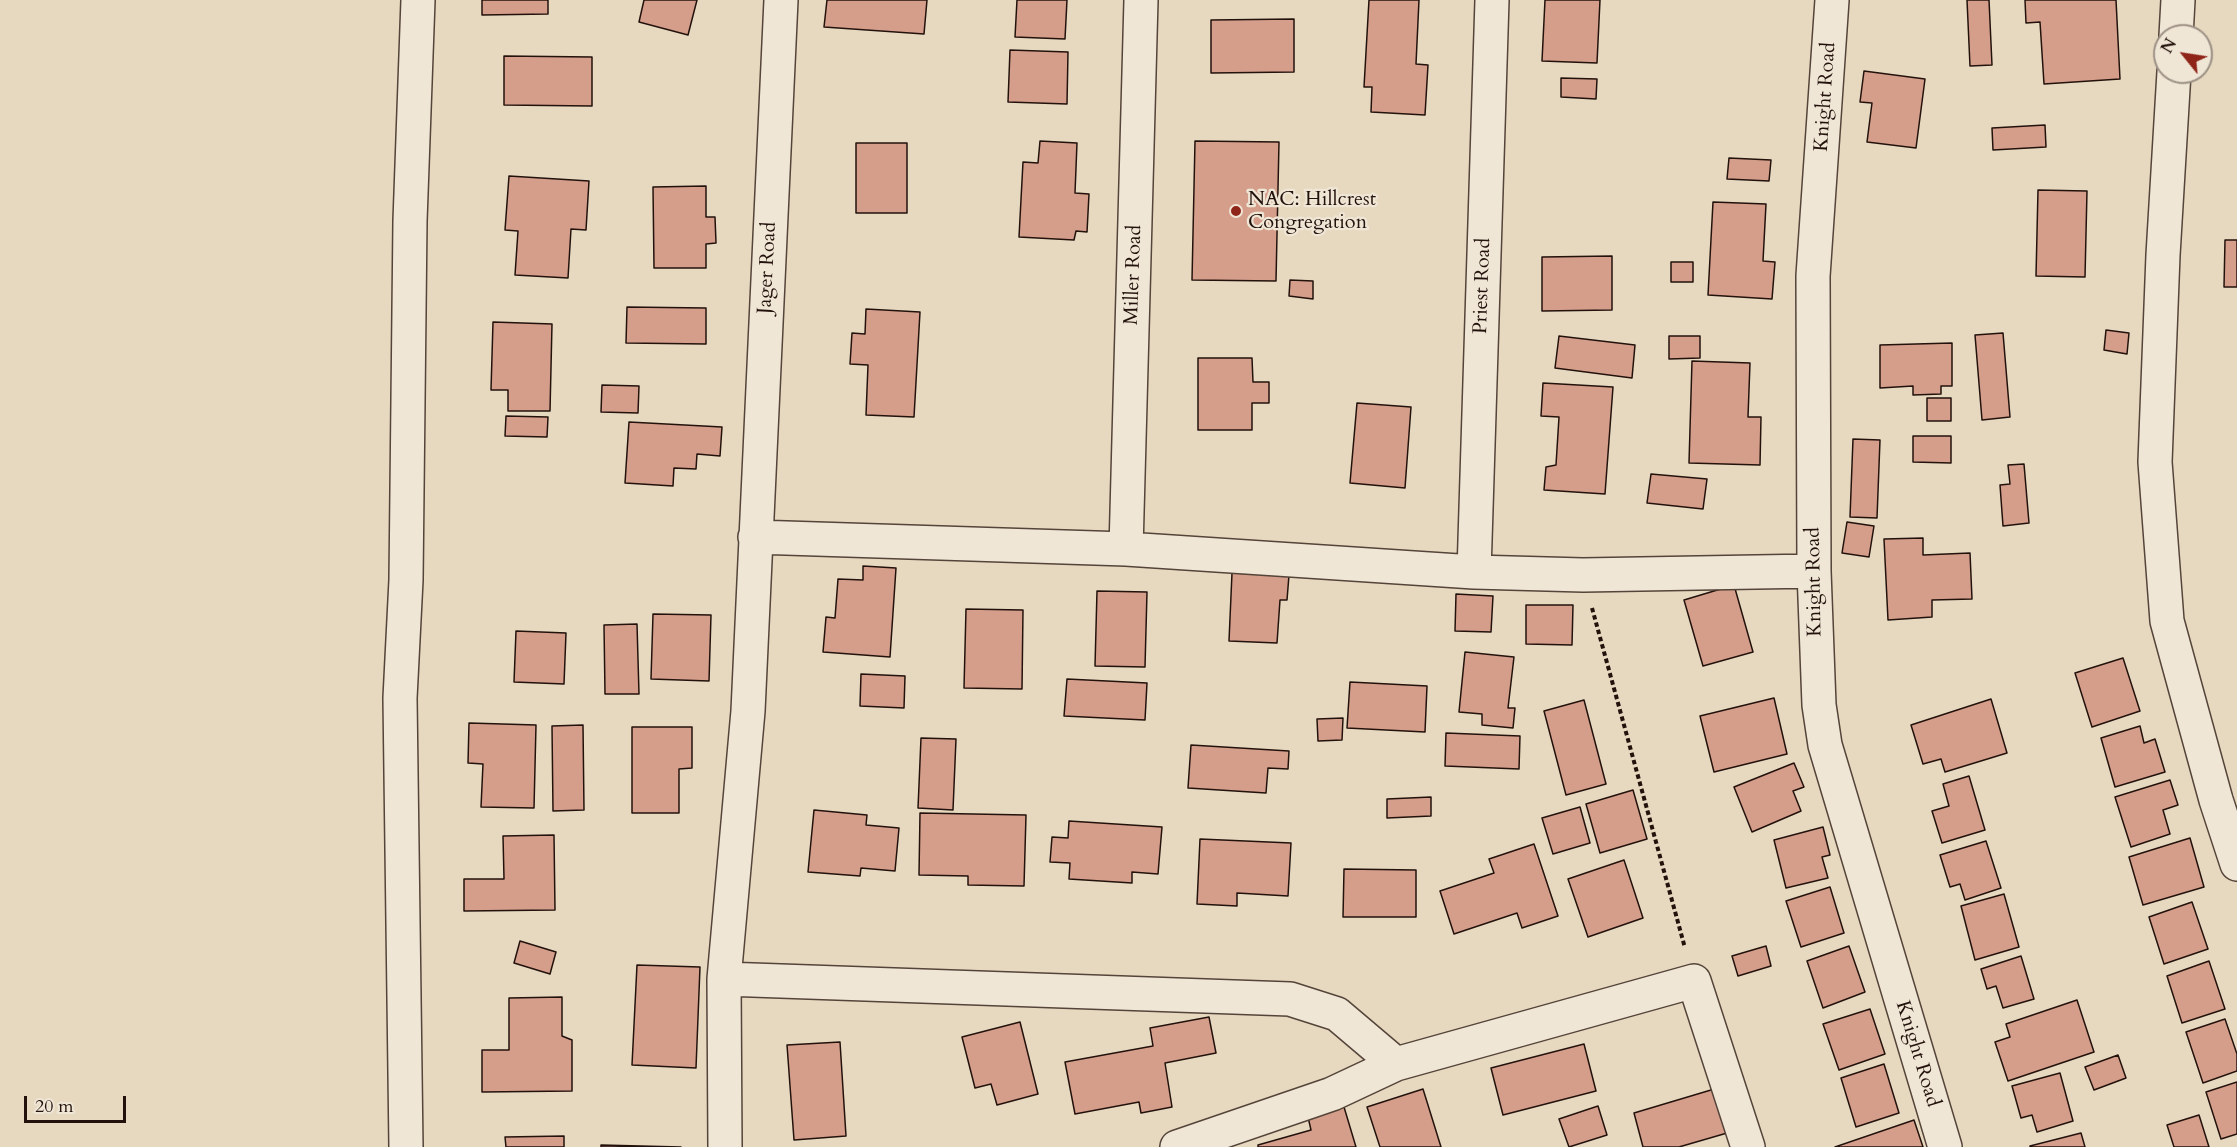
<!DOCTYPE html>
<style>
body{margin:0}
#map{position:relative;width:2237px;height:1147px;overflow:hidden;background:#e7d9c0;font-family:Cardo,serif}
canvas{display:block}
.north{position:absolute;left:2153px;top:24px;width:60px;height:60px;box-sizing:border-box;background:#efe6d6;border:2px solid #9d9185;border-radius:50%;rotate:300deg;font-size:16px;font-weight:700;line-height:24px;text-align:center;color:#23120c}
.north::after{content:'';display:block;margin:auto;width:21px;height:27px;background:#8f2418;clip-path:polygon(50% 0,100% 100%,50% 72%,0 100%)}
.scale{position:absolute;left:24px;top:1096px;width:102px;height:27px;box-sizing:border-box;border:3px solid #23120c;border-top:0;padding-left:8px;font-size:18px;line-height:21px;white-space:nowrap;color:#23120c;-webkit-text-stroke:4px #efe6d6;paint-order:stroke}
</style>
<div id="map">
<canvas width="2237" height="1147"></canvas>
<div class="north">N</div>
<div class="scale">20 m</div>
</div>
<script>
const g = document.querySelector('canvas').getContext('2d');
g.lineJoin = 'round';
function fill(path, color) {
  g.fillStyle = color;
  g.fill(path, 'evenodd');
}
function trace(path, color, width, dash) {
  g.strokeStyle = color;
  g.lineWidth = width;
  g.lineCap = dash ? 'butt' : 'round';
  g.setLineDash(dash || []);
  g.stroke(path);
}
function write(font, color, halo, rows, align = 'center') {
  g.font = font + ' Cardo,serif';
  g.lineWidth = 4.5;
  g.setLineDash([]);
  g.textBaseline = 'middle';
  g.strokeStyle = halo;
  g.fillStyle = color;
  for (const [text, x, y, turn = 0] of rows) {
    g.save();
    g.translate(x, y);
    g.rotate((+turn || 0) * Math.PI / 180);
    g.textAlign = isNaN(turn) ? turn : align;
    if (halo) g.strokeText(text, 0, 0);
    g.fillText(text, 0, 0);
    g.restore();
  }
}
const building = new Path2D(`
 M482 0H548V14L482 15Z
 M644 0H697L688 35 639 22Z
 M827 0H927L924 34 824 27Z
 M1017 0H1067L1065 39 1015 37Z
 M1369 0H1419L1416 64 1428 65 1425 115 1371 112 1372 87H1364Z
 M1545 0H1600L1597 63 1542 61Z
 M1967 0H1989L1992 65 1970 66Z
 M2025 0H2116L2120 79 2044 84 2040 22 2026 23Z
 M1294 19V72L1211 73V20Z
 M1010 50 1068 52 1067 104 1008 102Z
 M504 56 592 57V106L504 105Z
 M1864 71 1925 79 1916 148 1867 142 1872 103 1860 102Z
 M1561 78 1597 79 1596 99 1561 97Z
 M2045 125 2046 147 1993 150 1992 128Z
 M1040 141 1077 143 1075 193 1089 194 1087 232 1076 231 1074 240 1019 237 1023 162 1038 163Z
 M1195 141 1279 142 1276 281 1192 280Z
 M856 143H907V213H856Z
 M1729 158 1771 160 1769 181 1727 179Z
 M509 176 589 181 586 230 571 229 568 278 515 275 518 231 505 230Z
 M706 186V217H715L716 243 706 244V268H654L653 187Z
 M2038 190 2087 191 2085 277 2036 276Z
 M1713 202 1766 204 1763 261 1775 262 1772 299 1708 295Z
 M2225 240H2237V287H2224Z
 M1612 256V310L1542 311V257Z
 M1671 262H1693V282H1671Z
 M1290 280 1313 281V299L1289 296Z
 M627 307 706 308V344L626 343Z
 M866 309 920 312 914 417 866 415 868 365 850 364 852 333 865 334Z
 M493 322 552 324 550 411H508V390H491Z
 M2106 330 2129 333 2127 354 2104 350Z
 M2003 333 2010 417 1982 420 1975 335Z
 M1559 336 1635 345 1632 378 1555 368Z
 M1669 336H1700V358L1669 359Z
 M1952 343V386H1941V394L1913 395V386L1880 388V345Z
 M1198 358H1252L1253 382H1269V403H1252V430H1198Z
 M1692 361 1750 363 1748 417H1761L1760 465 1689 463Z
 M1543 383 1613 387 1605 494 1544 490 1546 467 1556 465 1559 417 1541 416Z
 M602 385 639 386 638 413 601 412Z
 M1927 398H1951V421H1927Z
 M1357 403 1411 407 1405 488 1350 483Z
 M506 416 548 417 547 437 505 436Z
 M629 422 722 427 720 456 697 454 696 469 674 468 673 486 625 483Z
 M1913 436H1951V463L1913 462Z
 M1853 439 1880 440 1877 518 1850 517Z
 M2024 464 2029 523 2003 526 2000 485 2010 484 2008 465Z
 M1651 474 1707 479 1703 509 1647 503Z
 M1847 522 1874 526 1869 557 1842 553Z
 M1923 538V555L1970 553 1972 599 1932 600V617L1888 620 1884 539Z
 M863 566 896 568 890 657 823 652 826 617 835 618 838 579 863 580Z
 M1232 573 1289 575 1287 600H1280L1277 643 1229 641Z
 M1734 585 1753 652 1703 666 1684 600Z
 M1097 591 1147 592 1145 667 1095 666Z
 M1456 594 1493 596 1491 632 1455 631Z
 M1526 605H1573L1572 645 1526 644Z
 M966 609 1023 610 1022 689 964 688Z
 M653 614 711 615 709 681 651 679Z
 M637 624 639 694H605L604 625Z
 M516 631 566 633 564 684 514 682Z
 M1465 652 1514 657 1508 708H1515L1513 728 1482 725V714L1459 712Z
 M2123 658 2140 711 2092 727 2075 673Z
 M861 674 905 676 904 708 860 706Z
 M1067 679 1147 683 1145 720 1064 716Z
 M1350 682 1427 686 1425 732 1347 728Z
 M1774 698 1787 754 1714 772 1700 716Z
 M1991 699 2007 753 1945 772 1941 759 1923 764 1911 725Z
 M1584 700 1606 784 1566 795 1544 711Z
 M1343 718 1342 740 1318 741 1317 719Z
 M469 723 536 725 534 808 481 807 483 764 468 763Z
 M583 725 584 810 553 811 552 726Z
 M2140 726 2144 743 2155 739 2165 772 2115 787 2101 738Z
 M632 727H692V768L679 769V813H632Z
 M1446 733 1520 736 1519 769 1445 766Z
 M921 738 956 739 953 810 918 808Z
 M1191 745 1289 751 1288 769 1268 768 1266 793 1188 788Z
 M1794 763 1804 787 1793 791 1801 811 1752 832 1734 787Z
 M1969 776 1985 830 1942 843 1932 811 1949 806 1943 784Z
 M2170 780 2178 805 2163 810 2170 834 2131 847 2115 797Z
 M1633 790 1647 839 1600 853 1586 804Z
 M1431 797V816L1387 818V799Z
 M1580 807 1590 843 1553 854 1542 818Z
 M814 810 867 815 866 825 899 828 895 871 861 868 860 876 808 872Z
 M920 813 1026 815 1024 886 968 885V876L919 875Z
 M1069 821 1162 827 1158 874 1132 872V883L1069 879 1070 863 1050 862 1052 837 1068 838Z
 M1823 827 1830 855 1822 857 1828 878 1786 888 1774 840Z
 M554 835 555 910 464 911V879H504L503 836Z
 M2190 838 2204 887 2143 905 2129 857Z
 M1200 839 1291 843 1288 896 1237 893V906L1197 904Z
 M1986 841 2001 888 1965 900 1960 884 1950 887 1940 855Z
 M1534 844 1558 916 1522 928 1517 913 1454 934 1440 891 1494 873 1489 859Z
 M1624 860 1643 918 1588 937 1568 879Z
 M1344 869 1416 870V917H1343Z
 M1830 887 1844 933 1801 947 1786 901Z
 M2004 894 2019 947 1975 960 1961 906Z
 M2192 902 2208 949 2164 964 2149 917Z
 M520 941 556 952 550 974 514 963Z
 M1766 946 1771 966 1738 976 1732 956Z
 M1849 946 1865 992 1823 1008 1807 961Z
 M2021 956 2034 999 2003 1008 1996 986 1987 989 1981 969Z
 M2209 961 2225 1009 2182 1023 2167 976Z
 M637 965 700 967 696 1068 632 1065Z
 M562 997V1036L572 1040V1091L482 1092V1050H509V998Z
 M2077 1000 2094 1052 2008 1081 1995 1042 2010 1037 2006 1024Z
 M1870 1009 1885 1054 1839 1070 1823 1024Z
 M1209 1017 1216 1053 1165 1063 1172 1107 1141 1113 1139 1102 1075 1114 1065 1062 1153 1046 1150 1028Z
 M2225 1019 2237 1054V1071L2203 1083 2186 1032Z
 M1020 1022 1038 1094 997 1105 991 1084 975 1088 962 1037Z
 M840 1042 846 1136 794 1140 787 1045Z
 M1584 1044 1596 1091 1503 1115 1491 1068Z
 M2118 1055 2126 1078 2094 1090 2085 1067Z
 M1884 1064 1899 1113 1856 1127 1841 1078Z
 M2060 1073 2073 1121 2037 1132 2032 1115 2021 1118 2012 1086Z
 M2237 1082V1134L2221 1139 2206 1092Z
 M1721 1087 1734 1131 1679 1147H1643L1634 1113Z
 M1423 1089 1441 1147H1380L1367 1107Z
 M1598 1106 1607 1135 1569 1147 1559 1119Z
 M1344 1107 1356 1147H1258V1145L1311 1130 1308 1117Z
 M2199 1115 2209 1147H2174L2167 1125Z
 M1914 1120 1923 1147H1835Z
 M2081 1133 2085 1147H2030V1146Z
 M564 1136V1147H506L505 1137Z
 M601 1145 681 1147H601Z`);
fill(building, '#d49e8b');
trace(building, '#23120c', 1.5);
const minor = new Path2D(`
 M781 0 748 711 724 979 1290 999 1337 1014 1396 1064
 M1832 0 1813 276 1814 571 1819 705 1825 745 1945 1147
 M2176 36 2178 0
 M2174 72 2163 255 2155 462 2167 621 2216 800 2237 864
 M755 537 1126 549 1474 572 1583 575 1814 571
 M1126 549 1141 0
 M1474 572 1492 0
 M724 979 725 1147
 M406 1147 400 698 406 580 410 221 418 0
 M1177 1147 1332 1094 1396 1064 1694 981 1748 1147`);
trace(minor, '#544439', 36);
trace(new Path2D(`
 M1592 608 1685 948`), '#23120c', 4, [4.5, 3]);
trace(minor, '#efe6d6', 33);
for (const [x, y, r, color] of [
 [1236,211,6,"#8f2418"]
]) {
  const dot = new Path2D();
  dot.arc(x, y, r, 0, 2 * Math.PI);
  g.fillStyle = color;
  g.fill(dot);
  trace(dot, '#efe6d6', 2);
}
write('20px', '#23120c', '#efe6d6', [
 ["Knight Road",1826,97,-86],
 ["Jager Road",768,268,-87],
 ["Miller Road",1134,275,-88],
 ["Priest Road",1483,286,-88],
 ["Knight Road",1815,582,-91],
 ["Knight Road",1917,1054,73]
]);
write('20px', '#23120c', '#efe6d6', [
 ["NAC: Hillcrest",1248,200],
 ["Congregation",1248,223]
], 'left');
</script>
